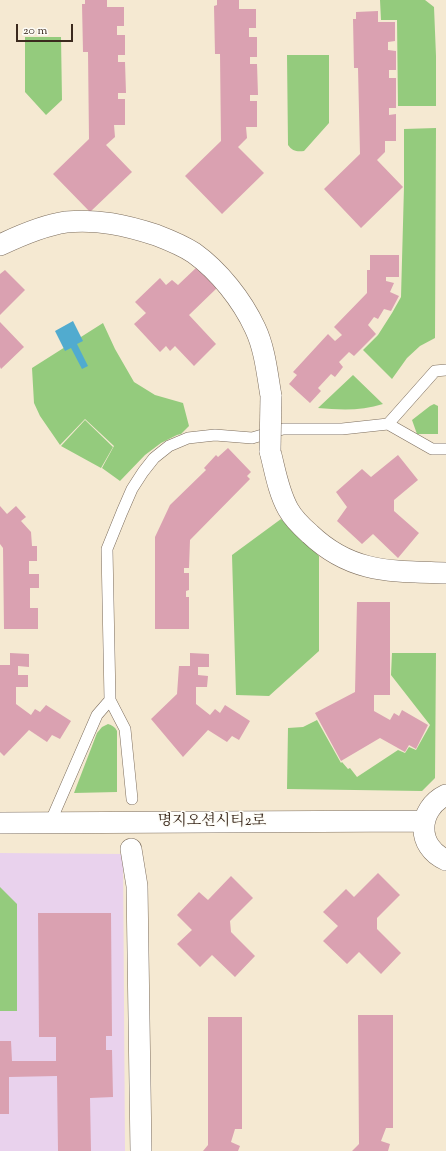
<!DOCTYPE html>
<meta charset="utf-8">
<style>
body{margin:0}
#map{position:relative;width:446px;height:1151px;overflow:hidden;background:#f5e9d2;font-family:"Sorts Mill Goudy",serif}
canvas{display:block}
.scale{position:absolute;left:16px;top:24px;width:57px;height:18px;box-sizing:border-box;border:2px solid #3b2a1e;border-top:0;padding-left:5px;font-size:12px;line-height:14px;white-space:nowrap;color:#3b2a1e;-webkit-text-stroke:3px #fdfcf7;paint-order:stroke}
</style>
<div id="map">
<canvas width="446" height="1151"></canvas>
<div class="scale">20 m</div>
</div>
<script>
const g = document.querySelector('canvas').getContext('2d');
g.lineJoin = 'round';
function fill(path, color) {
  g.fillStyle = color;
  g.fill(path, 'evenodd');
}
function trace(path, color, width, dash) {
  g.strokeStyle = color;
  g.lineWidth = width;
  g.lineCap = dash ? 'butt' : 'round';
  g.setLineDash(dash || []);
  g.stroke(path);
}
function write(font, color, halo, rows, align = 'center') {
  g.font = font + ' "Sorts Mill Goudy","Noto Serif KR",serif';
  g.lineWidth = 3;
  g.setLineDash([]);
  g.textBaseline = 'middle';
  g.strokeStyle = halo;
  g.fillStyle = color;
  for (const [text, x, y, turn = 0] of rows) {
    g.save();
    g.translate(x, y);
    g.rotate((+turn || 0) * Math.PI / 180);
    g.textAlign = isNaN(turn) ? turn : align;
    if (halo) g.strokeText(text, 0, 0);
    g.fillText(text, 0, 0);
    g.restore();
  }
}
fill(new Path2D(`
 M0 853 123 854 125 1151H0Z`), '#e9d2ed');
fill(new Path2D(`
 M380 0H425L434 7 436 56V106H398L397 20H381Z
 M25 37H61L62 100 46 115 25 92Z
 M287 55H329V123L304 151C297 152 292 151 288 145Z
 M436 128 435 338 420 346 407 358 392 379 363 350 378 335 392 313 401 297 404 187V129Z
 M103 323 115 349 134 382 155 395 183 403 189 426 181 434 177 435 161 443 145 455 120 481 102 468 114 446 85 419 60 445 40 416 34 403 32 368Z
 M353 375 383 404C362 411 340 410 318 408Z
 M434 404 438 406V434H417L412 420 430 406Z
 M85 420 113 447 101 468 61 446Z
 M281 519 319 556V651L269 696 236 695 232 555Z
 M392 653H436L435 778 422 791 287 789 288 728 303 727 317 720 341 763 342 762 348 769 350 768 357 777 398 750 405 753 409 747 416 750 430 725 391 675Z
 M108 724C112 725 115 727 117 731V792L74 793 97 733 102 727Z
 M0 887 17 904V1011H0Z`), '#94cb7d');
fill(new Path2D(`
 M73 321 83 341 77 344 88 366 82 369 71 348 65 351 55 331Z`), '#51abcf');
fill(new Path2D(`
 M85 0H107V7H124V26H117V35H125V55H118V62H125L126 93H118V99H125V125H114L115 137 106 145 132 172 90 212 53 174 89 139 88 52H83L82 4H85Z
 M217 0H239V9H256V28H249V37H257V57H250V64H257L258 95H250V101H257V127H246L247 138 238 147 264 173 222 214 185 176 221 141 220 54H215L214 6 217 5Z
 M378 11V22H395V41L388 42V50L396 51V70H389V78H396V108H389V115L396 114V141H385V152L377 160 403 187 361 228 324 189 360 154 358 68H354L353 19H356V12Z
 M370 255H399V277H386V281L394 283 390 292 399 296 391 311 384 309 378 319 374 317 368 325 376 334 354 356 349 352 339 362 343 367 335 377 331 374 318 388 321 391 310 403 289 384 297 375 293 372 328 334 335 341 342 335 334 327 367 293V270H370Z
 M197 267 217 288 189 315 216 344 194 366 175 346 170 351 166 346 160 352 134 324 146 313 135 302 160 278 166 285 172 280 178 285Z
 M5 270 25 290 0 315V274Z
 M0 322 24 347 1 369 0 367Z
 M228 448 251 472 247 476 250 479 190 540 189 568H184V573H189V590L186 591V597H189V629H155V537L170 505 206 470 204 468 216 455 218 457Z
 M398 455 418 480 394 500V511L419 533 398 558 373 534 362 544 337 521 347 507 336 492 362 469 371 477Z
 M0 506 7 514 16 506 26 517 21 521 31 532 32 546H37V561H29V574H39V588H30V608H38V629H4L3 548 0 544Z
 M357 602H390V695H374V711L390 720 394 713 399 716 402 710 428 725 416 749 409 745 405 752 380 738 341 761 315 713 355 692Z
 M10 653 29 654V667L18 666V675H28V687H16V704L31 715 35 709 40 712 46 705 71 721 60 739 52 735 47 742 29 730 4 756 0 752V665H10Z
 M190 653 209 654V667H198V675L208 676 207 687H196V704L210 715 215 709 220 713 225 705 250 721 239 740 232 736 227 742 208 730 183 757 151 719 177 694 179 666H190Z
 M378 873 400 895 377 918V929L401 953 381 974 359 952 347 964 323 941 338 926 323 912 346 889 354 897Z
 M231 876 253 898 230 921 231 932 255 956 235 977 212 955 200 967 177 944 192 930 177 915 199 892 208 900Z
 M38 913H111L112 1036H106V1050H112L113 1097 90 1098 91 1151H58L57 1076 9 1077V1114H0V1041H11L12 1061H56V1037H39Z
 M358 1015H393V1128H386L381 1141 390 1144 388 1151H352L359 1144Z
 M208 1017H242V1129H235L231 1142 240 1146 238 1151H203L208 1145Z`), '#daa1b1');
const lane = new Path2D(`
 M388 424 435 371 446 370
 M132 799 125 729 110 700 107 549 122 512 132 489 143 472 154 458 169 446 188 438 215 435 252 438 283 429H342L388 424 432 449H446
 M50 823 97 715 110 700`);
const street = new Path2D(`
 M0 245C19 236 45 225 66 222 98 219 125 225 156 235 169 240 182 245 194 253 219 271 242 300 255 328 265 349 267 373 271 396
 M270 451C275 470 278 491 288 509 293 518 302 527 310 534 352 574 392 571 446 573
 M446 795C417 809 416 847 446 860
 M0 823 424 821
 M131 849 137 886 141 1151`);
trace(lane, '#7c6d5d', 12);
trace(street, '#7c6d5d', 22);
trace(lane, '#fff', 11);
trace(street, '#fff', 21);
const streetBridge = new Path2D(`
 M270 451 271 396`);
trace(streetBridge, '#7c6d5d', 22, []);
trace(streetBridge, '#fff', 21);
write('15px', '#3b2a1e', '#fdfcf7', [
 ["명지오션시티2로",212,822]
]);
</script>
